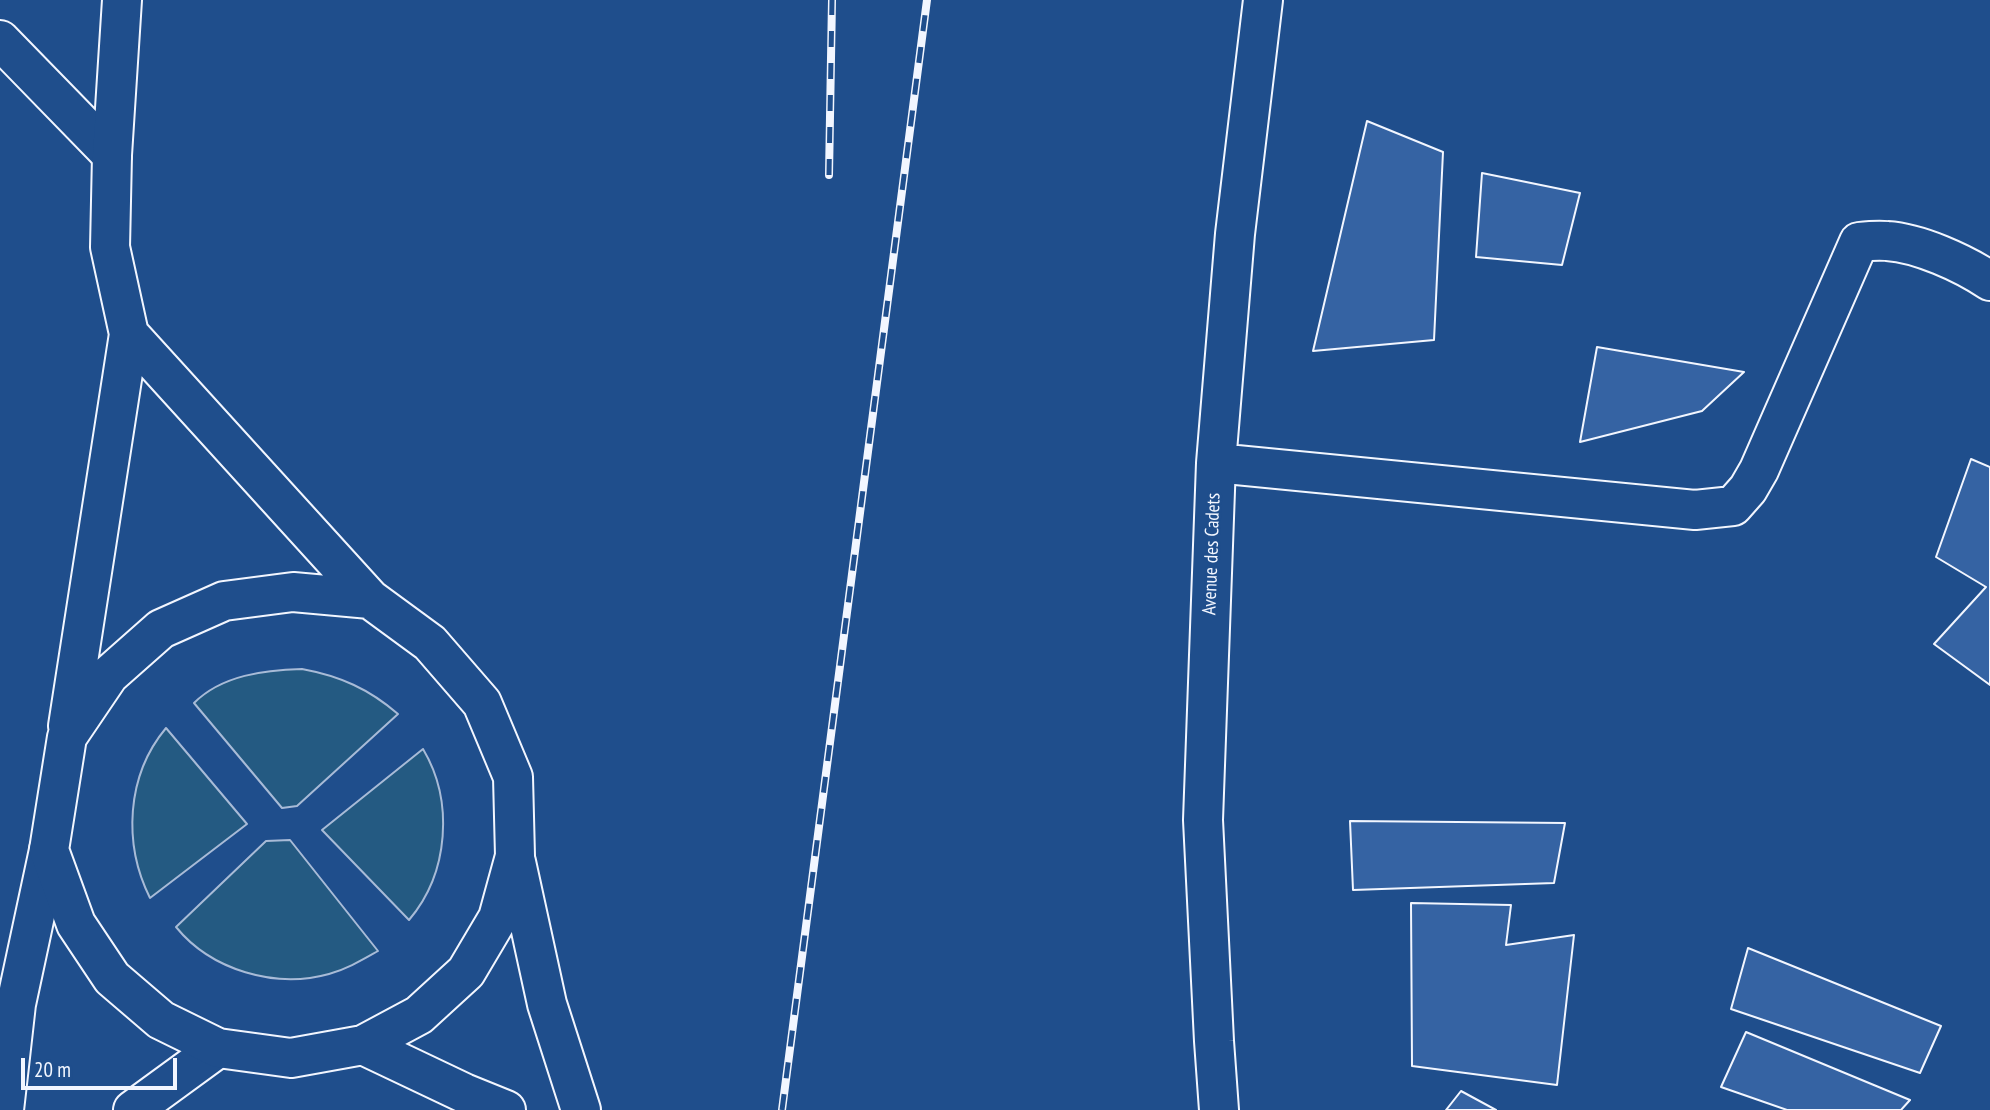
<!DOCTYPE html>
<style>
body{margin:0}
#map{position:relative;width:1990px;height:1110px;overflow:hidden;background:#1f4e8c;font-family:"PT Sans Narrow",sans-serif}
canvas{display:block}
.scale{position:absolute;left:21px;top:1058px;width:156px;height:32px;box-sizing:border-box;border:4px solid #f2f6ff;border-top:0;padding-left:9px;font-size:21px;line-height:24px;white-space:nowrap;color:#f2f6ff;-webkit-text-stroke:5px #1f4e8c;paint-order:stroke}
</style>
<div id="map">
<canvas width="1990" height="1110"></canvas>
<div class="scale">20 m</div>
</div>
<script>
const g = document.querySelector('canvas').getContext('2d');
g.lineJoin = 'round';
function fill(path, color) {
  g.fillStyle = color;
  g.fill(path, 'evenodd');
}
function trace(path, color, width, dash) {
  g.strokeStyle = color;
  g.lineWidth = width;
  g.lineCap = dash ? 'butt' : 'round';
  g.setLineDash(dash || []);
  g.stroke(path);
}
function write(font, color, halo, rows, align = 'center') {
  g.font = font + ' "PT Sans Narrow",sans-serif';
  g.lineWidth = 5;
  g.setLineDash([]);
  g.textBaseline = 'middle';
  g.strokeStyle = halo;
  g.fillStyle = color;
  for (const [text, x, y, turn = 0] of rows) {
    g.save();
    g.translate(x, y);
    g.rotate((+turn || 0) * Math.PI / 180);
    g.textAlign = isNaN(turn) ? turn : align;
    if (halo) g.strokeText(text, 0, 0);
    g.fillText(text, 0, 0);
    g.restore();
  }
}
const green = new Path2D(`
 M302 669C340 676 369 689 398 714L297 806 282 808 194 703C222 675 265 670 302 669Z
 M166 728 247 824 150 898C123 844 126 776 166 728Z
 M423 749C454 801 449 873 409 920L322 830Z
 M290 840 378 951C362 960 347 969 329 974 275 989 211 970 176 927L266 841Z`);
fill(green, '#245a82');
trace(green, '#a8bbd7', 2);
const building = new Path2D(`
 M1367 121 1443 152 1434 340 1313 351Z
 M1482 173 1580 193 1562 265 1476 257Z
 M1597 347 1744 372 1702 411 1580 442Z
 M1971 459 1990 467V685L1934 644 1986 587 1936 557Z
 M1350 821 1565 823 1554 883 1353 890Z
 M1411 903 1511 905 1506 945 1574 935 1557 1085 1412 1066Z
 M1748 948 1941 1026 1920 1073 1731 1009Z
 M1746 1032 1910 1100 1901 1110H1787L1721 1087Z
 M1461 1091 1496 1110H1446Z`);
fill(building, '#3563a3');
trace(building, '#f2f6ff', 2);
const minor = new Path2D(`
 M0 40 112 155
 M1216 463 1695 510 1733 506 1748 489 1759 470 1859 242C1868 241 1878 240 1887 241 1919 243 1963 263 1990 281
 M4 1110 16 1004 49 850
 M133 1110 218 1048
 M1219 1110 1214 1041 1203 820 1216 463 1235 234 1263 0`);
const highway = new Path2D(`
 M129 334 370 599
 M293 592 370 599 430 643 482 703 513 777 515 856 498 918 466 972 419 1015 363 1045 291 1058 218 1048 161 1020 112 978 76 924 49 850 67 737 109 675 161 629 224 601Z
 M68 726 129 334 110 247 112 155 122 0
 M516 862 547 1004 581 1110
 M363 1045 464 1093 506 1110`);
trace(minor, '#f2f6ff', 42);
trace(highway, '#f2f6ff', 42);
trace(minor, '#1f4e8c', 38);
trace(highway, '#1f4e8c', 38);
const rail = new Path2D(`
 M829 175 832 0
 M782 1110 927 0`);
trace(rail, '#f2f6ff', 8);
trace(rail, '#1f4e8c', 5, [16]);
write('19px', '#f2f6ff', '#1f4e8c', [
 ["Avenue des Cadets",1212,554,-88]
]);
</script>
